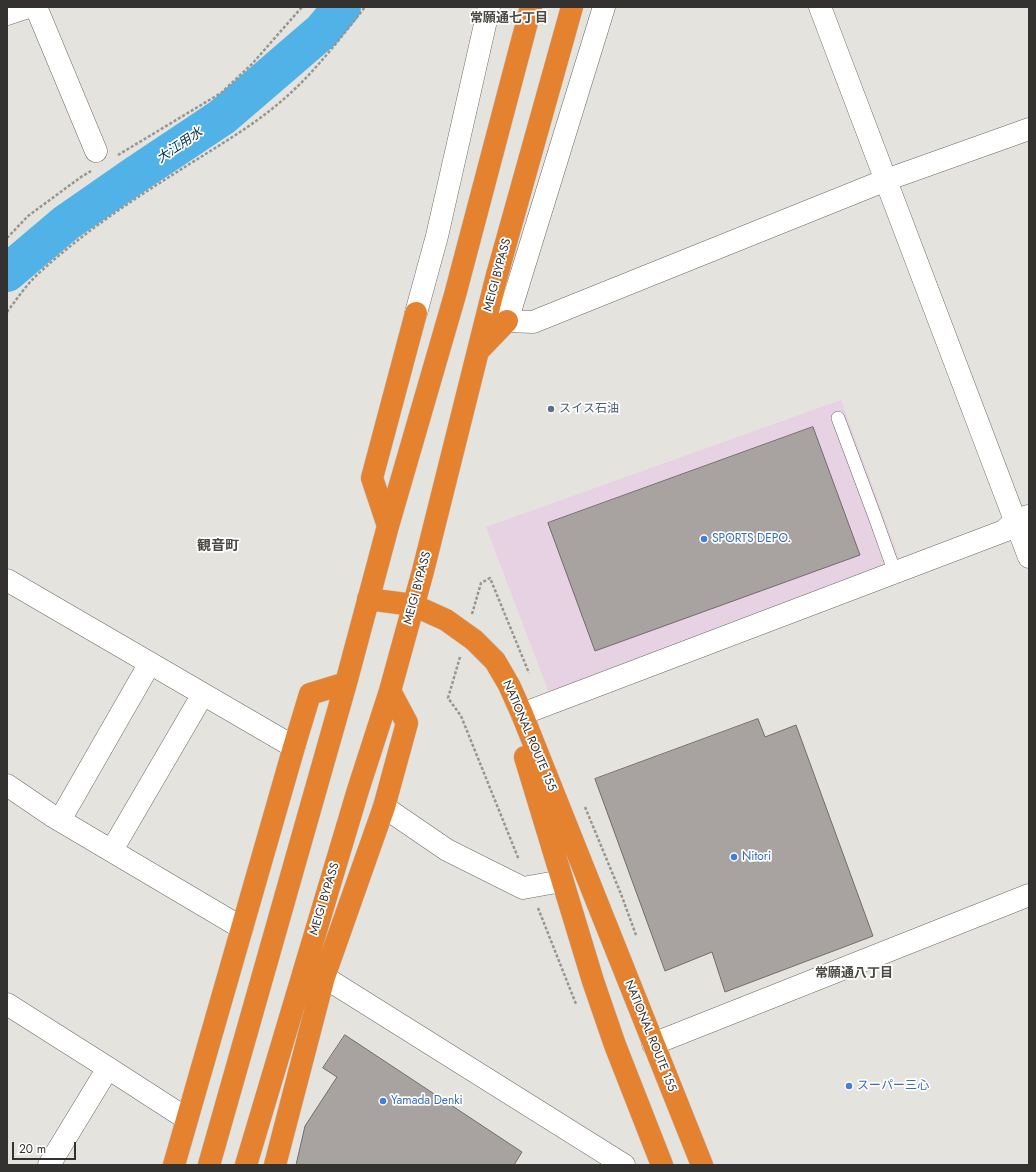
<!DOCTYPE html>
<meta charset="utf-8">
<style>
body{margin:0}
#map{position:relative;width:1036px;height:1172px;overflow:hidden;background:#e5e3dd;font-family:Jost,sans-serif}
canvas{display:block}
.frame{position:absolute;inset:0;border:8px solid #343230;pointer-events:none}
.scale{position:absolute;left:12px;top:1142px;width:64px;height:18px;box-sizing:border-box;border:2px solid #343230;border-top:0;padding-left:5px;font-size:12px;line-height:14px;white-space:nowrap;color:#343230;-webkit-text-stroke:3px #fff;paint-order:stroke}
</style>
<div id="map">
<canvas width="1036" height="1172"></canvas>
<div class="frame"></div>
<div class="scale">20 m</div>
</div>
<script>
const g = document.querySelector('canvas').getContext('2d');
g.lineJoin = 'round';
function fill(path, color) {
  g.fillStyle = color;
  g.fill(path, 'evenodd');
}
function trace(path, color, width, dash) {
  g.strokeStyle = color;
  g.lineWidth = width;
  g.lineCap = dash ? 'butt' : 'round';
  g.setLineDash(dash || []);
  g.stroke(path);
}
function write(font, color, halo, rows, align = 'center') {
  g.font = font + ' Jost,"Noto Sans JP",sans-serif';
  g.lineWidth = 3.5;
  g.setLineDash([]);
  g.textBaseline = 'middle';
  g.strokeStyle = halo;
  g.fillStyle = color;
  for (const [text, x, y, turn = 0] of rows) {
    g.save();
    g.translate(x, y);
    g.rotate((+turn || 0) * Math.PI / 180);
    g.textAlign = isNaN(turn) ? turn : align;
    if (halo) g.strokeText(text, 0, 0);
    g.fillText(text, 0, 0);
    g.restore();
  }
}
fill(new Path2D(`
 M841 400 902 566 551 698 486 527Z`), '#e6d2e2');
trace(new Path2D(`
 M7 273 66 223 135 175 222 117 322 31 342 7`), '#51b2e8', 38);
const building = new Path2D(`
 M813 427 860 555 595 651 548 523Z
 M758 719 765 737 796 725 873 936 725 992 712 952 665 971 595 779Z
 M345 1035 522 1152 514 1165H296L305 1126 337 1077 323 1068Z`);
fill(building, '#a8a2a1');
trace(building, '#716b6a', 1);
const lane = new Path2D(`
 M838 418 875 517 895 573`);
const street = new Path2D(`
 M36 7 96 151
 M604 7 507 321 533 322 886 180 1029 129
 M820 7 1029 557
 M7 14 28 7
 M416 313 437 236 489 7
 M7 580 294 747
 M522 714 1004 531 1015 521 1028 516
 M7 785 51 815 242 928
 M384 807 447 850 523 888 562 881
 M60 820 150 663
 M112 850 203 694
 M324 977 624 1165
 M7 1004 108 1068 187 1119
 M653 1044 1029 895
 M49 1165 108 1068`);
const highway = new Path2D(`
 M479 350 507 321
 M388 526 372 478 416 313
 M368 599 413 605 446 620 474 640 495 661 509 685 522 714 702 1165
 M525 757 593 981 615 1045 662 1165
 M174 1165 294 747 310 694 346 683
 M209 1165 346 683 388 526 455 295 531 7
 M246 1165 358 790 390 691 423 571 497 275 572 7
 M275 1165 324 977 384 807 407 723 390 691`);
trace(lane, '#6d6a66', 14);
trace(street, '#6d6a66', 23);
trace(highway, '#c2c2c1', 23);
trace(new Path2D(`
 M118 155 221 93 252 64 302 7
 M7 238 28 216 81 177 91 171
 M7 312C17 299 26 285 38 274 80 235 129 202 177 172 211 150 247 130 278 104 312 76 338 41 365 7
 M472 614 481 583 490 578 529 673
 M460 657 448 698 461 716 519 860
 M585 807 621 894 636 935
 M538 908 576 1004`), '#979590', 2.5, [3, 2]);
trace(lane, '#fff', 13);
trace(street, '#fff', 22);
trace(highway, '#e5822f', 22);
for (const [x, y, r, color] of [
 [551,409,4,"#5c6f8a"],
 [704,539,4,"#3f7fe0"],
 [734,857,4,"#3f7fe0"],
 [849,1086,4,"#3f7fe0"],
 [383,1101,4,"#3f7fe0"]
]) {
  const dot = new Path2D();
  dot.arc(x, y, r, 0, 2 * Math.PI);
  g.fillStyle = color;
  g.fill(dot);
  trace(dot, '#fff', 1.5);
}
write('12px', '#343230', '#fff', [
 ["MEIGI BYPASS",498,275,-75],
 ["MEIGI BYPASS",418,588,-75],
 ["NATIONAL ROUTE 155",529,736,67],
 ["MEIGI BYPASS",325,899,-73],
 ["NATIONAL ROUTE 155",650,1036,68]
]);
write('12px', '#4e5e75', '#fff', [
 ["スイス石油",559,409]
], 'left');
write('12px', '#366cbe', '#fff', [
 ["SPORTS DEPO.",712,539],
 ["Nitori",742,857],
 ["スーパー三心",857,1086],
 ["Yamada Denki",391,1101]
], 'left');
write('bold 13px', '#4a4843', '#fff', [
 ["常願通七丁目",509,19],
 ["常願通八丁目",854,974]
]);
write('italic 13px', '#022f44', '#fff', [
 ["大江用水",180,146,-34]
]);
write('bold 14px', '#4a4843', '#fff', [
 ["観音町",218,547]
]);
</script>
